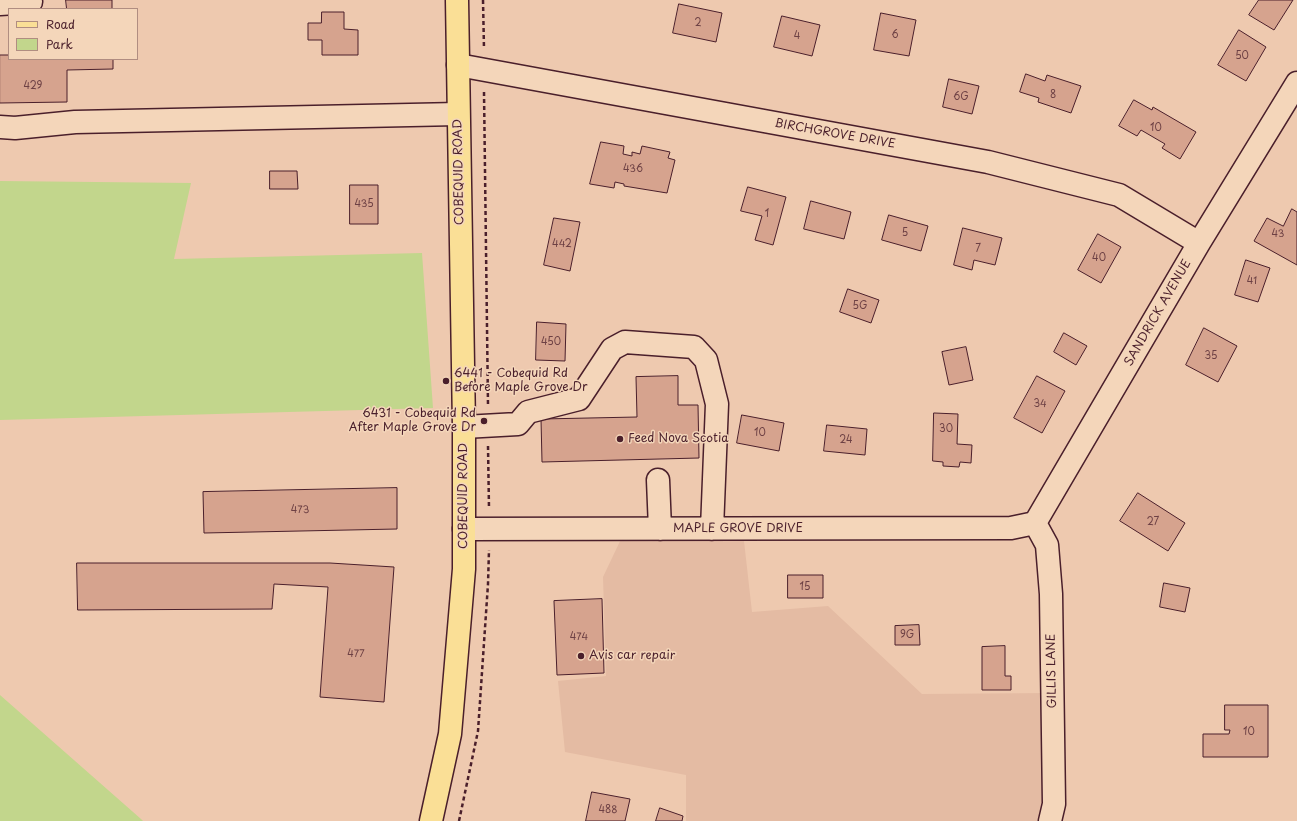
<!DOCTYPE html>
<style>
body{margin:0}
#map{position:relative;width:1297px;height:821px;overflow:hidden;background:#eec9af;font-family:"Playpen Sans",sans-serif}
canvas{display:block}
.legend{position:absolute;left:8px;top:8px;width:130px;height:52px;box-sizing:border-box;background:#f4d6ba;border:1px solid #b08d81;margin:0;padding:5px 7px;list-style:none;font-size:12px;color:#4a1f2b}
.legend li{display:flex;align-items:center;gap:8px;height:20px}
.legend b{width:20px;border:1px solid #b08d81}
</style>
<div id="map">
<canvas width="1297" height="821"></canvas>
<ul class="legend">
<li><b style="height:5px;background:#fadf96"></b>Road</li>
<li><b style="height:11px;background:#c2d68c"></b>Park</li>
</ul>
</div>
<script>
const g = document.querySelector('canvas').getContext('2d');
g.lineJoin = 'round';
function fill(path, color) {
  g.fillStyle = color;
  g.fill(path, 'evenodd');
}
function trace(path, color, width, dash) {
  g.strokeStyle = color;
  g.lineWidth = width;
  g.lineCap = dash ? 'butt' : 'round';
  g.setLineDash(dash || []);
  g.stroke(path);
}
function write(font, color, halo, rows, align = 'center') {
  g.font = font + ' "Playpen Sans",sans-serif';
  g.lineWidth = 3;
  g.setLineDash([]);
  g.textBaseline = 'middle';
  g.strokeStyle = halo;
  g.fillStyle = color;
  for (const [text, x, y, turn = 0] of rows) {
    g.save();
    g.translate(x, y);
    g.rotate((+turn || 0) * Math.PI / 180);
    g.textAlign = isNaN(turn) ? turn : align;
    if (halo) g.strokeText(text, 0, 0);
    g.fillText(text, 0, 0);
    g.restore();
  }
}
fill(new Path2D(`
 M622 537 744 541 752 612 828 606 922 694 1051 693V792L1039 821H686V775L565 752 558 681 606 676 603 577Z`), '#e4bba3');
fill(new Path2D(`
 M0 181 191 183 174 259 422 253 433 408 0 420Z
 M0 695 141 819 143 821H0Z`), '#c2d68c');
const building = new Path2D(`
 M66 0H112V9H67Z
 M1259 0H1293L1274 30 1249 15Z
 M679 4 722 13 716 42 673 33Z
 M322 12H344V29L358 30V55H322V40H308V23H321Z
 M881 13 916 20 909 56 874 50Z
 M782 16 820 25 812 56 774 47Z
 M1239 30 1266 47 1246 81 1218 65Z
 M0 55H9V59H113V69L67 70V102L0 103Z
 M1026 74 1045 81 1047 75 1081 86 1071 113 1038 102 1039 98 1020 92Z
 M949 79 979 86 972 114 943 107Z
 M1134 100 1152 110 1153 107 1196 132 1180 159 1162 148 1165 144 1141 130 1137 136 1119 126Z
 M601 142 624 146 623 154 632 156V152L640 154 642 146 670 152 668 158 675 160 667 193 624 186V184L615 182 614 188 590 184Z
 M270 171H297L298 189H270Z
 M350 185H378V224H350Z
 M748 187 786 197 773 245 755 240 762 216 741 211Z
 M811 201 851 212 844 239 804 229Z
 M1292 209 1297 212V265L1254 241 1267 218 1283 226Z
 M889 215 928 226 921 251 882 240Z
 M554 218 580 222 570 271 544 265Z
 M963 228 1002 238 995 265 974 260 972 270 954 265Z
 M1098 234 1121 247 1101 283 1078 270Z
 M1246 260 1270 268 1258 302 1235 295Z
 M848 289 879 300 871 323 840 312Z
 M537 322 566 324 565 361 536 360Z
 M1204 328 1237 346 1218 382 1186 365Z
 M1064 333 1087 346 1076 365 1054 352Z
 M966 347 973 380 949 385 942 352Z
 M678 376V405H698L699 458 542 462 541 419 637 417 636 377Z
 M1037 376 1065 391 1042 433 1014 418Z
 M934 413 958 414 957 444 972 445 971 463 960 462 959 467 943 466V462L933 461Z
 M742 415 784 423 779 451 737 443Z
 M827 425 867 429 865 455 824 451Z
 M397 488V529L204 533 203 492Z
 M1138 493 1185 523 1168 551 1120 521Z
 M77 563H330L394 567 384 702 320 697 328 587 274 584 272 609 78 610Z
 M788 575H823V598H788Z
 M1164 583 1190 588 1185 612 1160 607Z
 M602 599 604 673 557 675 554 601Z
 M919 625 920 645H895V626Z
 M1005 646V676H1011V690H982V647Z
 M1225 705H1268V757H1203V734H1229L1230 730H1225Z
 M592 792 630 799 625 821H586Z
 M660 808 683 816 682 821H656Z`);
fill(building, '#d6a38e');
trace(building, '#4a1f2b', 1);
const minor = new Path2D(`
 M0 4 31 2
 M458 65 988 162 1119 195 1199 243
 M0 127 15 128 75 122 458 114
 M464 427 518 424 528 412 579 399 612 349 625 342 694 347 706 360 717 404 712 529
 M658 480 660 529
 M1035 523 1047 545 1051 594 1054 804 1050 821
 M464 529 1011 528 1035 523 1199 243 1297 83`);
const major = new Path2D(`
 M431 821 450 734 464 569V427L457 0`);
trace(minor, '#4a1f2b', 25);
trace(major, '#4a1f2b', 25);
trace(new Path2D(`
 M483 0 484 49
 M484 92 488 405
 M488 446 489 509
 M459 821 478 731 488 584 489 550`), '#4a1f2b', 2.5, [4, 3]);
trace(minor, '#f4d6ba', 22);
trace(major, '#fadf96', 22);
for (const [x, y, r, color] of [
 [446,381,4,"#4a1f2b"],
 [484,421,4,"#4a1f2b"],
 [620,439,4,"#4a1f2b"],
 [581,656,4,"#4a1f2b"]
]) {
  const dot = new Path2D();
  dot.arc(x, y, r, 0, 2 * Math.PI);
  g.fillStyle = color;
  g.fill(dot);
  trace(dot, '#f4d6ba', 1.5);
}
write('10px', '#6d4044', null, [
 ["2",698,23],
 ["6",895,35],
 ["4",797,36],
 ["50",1242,56],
 ["429",33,86],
 ["8",1053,95],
 ["6G",961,97],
 ["10",1156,128],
 ["436",633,169],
 ["435",364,204],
 ["1",767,214],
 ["5",905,233],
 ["43",1278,234],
 ["442",562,244],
 ["7",978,249],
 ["40",1099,258],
 ["41",1252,281],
 ["5G",860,306],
 ["450",551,342],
 ["35",1211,356],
 ["34",1040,404],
 ["30",946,429],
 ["10",760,433],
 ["24",846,440],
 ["473",300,510],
 ["27",1153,522],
 ["15",805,587],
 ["9G",907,635],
 ["474",579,637],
 ["477",356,654],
 ["10",1249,732],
 ["488",608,810]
]);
write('12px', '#4a1f2b', '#f4d6ba', [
 ["BIRCHGROVE DRIVE",835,134,10],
 ["COBEQUID ROAD",459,172,-91],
 ["SANDRICK AVENUE",1158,313,-60],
 ["COBEQUID ROAD",464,496,-90],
 ["MAPLE GROVE DRIVE",738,529],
 ["GILLIS LANE",1052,671,-91]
]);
write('12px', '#4a1f2b', '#f4d6ba', [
 ["6441 - Cobequid Rd",454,374],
 ["Before Maple Grove Dr",454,388],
 ["6431 - Cobequid Rd",476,414,"right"],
 ["After Maple Grove Dr",476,428,"right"],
 ["Feed Nova Scotia",628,439],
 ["Avis car repair",589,656]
], 'left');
</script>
